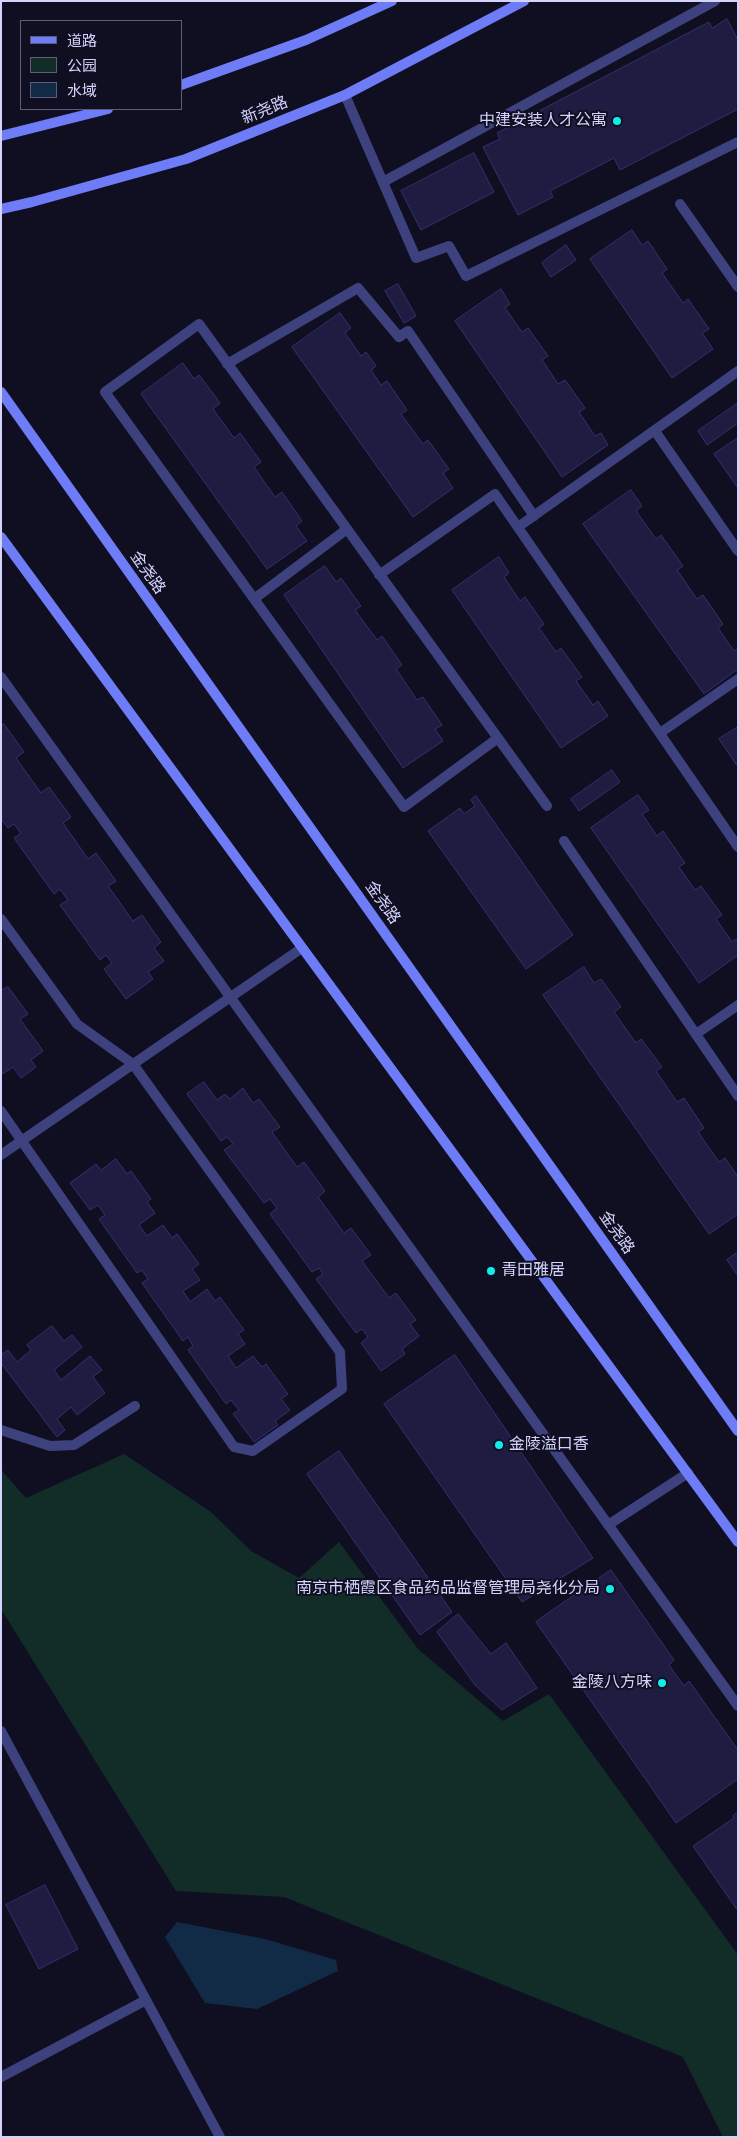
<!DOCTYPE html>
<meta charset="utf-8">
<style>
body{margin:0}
#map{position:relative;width:739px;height:2138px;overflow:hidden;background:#100f22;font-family:"Roboto Condensed","Noto Sans SC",sans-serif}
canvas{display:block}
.frame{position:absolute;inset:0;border:2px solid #d3d3fc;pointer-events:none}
.legend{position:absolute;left:20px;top:20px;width:162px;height:90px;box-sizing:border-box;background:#100f22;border:1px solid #5e5d79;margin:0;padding:6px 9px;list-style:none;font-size:15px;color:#d3d3fc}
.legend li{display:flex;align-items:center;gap:10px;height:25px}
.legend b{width:25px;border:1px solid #5e5d79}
</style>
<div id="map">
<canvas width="739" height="2138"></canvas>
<div class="frame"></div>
<ul class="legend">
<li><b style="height:6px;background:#6f7cf7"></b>道路</li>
<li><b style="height:14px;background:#122c28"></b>公园</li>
<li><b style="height:14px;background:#112a45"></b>水域</li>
</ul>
</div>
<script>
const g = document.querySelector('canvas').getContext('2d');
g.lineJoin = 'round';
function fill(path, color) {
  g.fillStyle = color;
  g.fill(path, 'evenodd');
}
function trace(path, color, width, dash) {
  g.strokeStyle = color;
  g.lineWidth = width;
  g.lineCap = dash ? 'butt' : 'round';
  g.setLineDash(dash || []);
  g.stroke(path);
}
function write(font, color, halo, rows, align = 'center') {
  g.font = font + ' "Roboto Condensed","Noto Sans SC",sans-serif';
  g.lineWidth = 4;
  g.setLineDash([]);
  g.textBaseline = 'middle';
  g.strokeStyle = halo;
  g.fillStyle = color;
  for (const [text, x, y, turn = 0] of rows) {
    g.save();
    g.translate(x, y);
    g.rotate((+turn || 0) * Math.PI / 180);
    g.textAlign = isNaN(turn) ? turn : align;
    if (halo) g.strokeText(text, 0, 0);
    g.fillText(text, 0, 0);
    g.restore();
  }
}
fill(new Path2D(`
 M124 1454 211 1512 251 1551 299 1578 339 1542 418 1649 503 1721 549 1694 738 1955V2137H723L683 2057 284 1897 176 1891 1 1609V1470L26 1498Z`), '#122c28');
fill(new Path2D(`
 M177 1922 265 1939 336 1960 338 1971 257 2009 205 2003 165 1937Z`), '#112a45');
const building = new Path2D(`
 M727 19 738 40V109L620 170 614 158 550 191 553 197 518 215 483 147 500 139 497 133 709 22 712 28Z
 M474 153 494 192 421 230 401 191Z
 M632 230 642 245 648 241 667 269 662 273 683 303 688 299 709 329 702 333 713 349 672 378 590 259Z
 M566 245 576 260 551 277 542 263Z
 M398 284 416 316 404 323 385 291Z
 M501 289 510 304 505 308 522 332 528 328 548 356 542 360 558 384 565 380 585 408 579 412 595 436 601 433 608 445 562 477 455 321Z
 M340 313 351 328 345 333 361 356 366 352 376 366 371 370 381 385 387 381 407 410 401 414 423 444 428 440 449 469 443 473 453 488 413 517 292 347Z
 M183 363 194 379 199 375 220 403 213 409 234 438 240 433 261 462 254 467 275 497 282 492 302 521 296 526 307 541 267 569 141 394Z
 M738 403V423L707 445 698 431Z
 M738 438V488L714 454Z
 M631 490 642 506 636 511 656 539 661 535 683 566 677 570 697 599 703 595 723 624 718 628 734 651 738 648V669L704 694 583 524Z
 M499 557 509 573 504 577 520 601 525 597 544 624 539 628 556 652 561 648 582 677 576 681 593 705 598 701 608 716 561 748 452 590Z
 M325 566 336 582 341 578 361 606 355 610 377 640 382 636 402 665 396 669 417 700 423 697 442 725 435 729 443 741 403 768 284 595Z
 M4 724 24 752 16 758 41 793 49 787 71 817 63 823 88 859 96 853 116 881 108 886 133 921 142 915 161 942 154 948 164 961 148 972 153 979 126 999 104 969 112 963 106 955 100 960 60 905 68 900 60 889 54 894 14 838 21 833 14 824 8 828 1 819V726Z
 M738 727V767L719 739Z
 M612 770 620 782 579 811 571 799Z
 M638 795 649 810 642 814 657 836 663 831 685 863 679 867 695 890 701 886 722 915 716 919 732 942 738 938V955L699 983 591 828Z
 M476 796 573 935 526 969 428 831 460 808 464 814 475 806 471 800Z
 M584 967 594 983 601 979 621 1007 614 1012 636 1043 641 1039 662 1067 656 1071 677 1102 684 1098 704 1128 698 1132 719 1162 725 1158 738 1177V1214L709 1234 543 995Z
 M8 987 28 1014 20 1019 43 1051 31 1060 36 1067 21 1078 13 1067 1 1075V991Z
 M204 1082 217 1100 225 1094 230 1099 243 1088 253 1103 259 1099 280 1127 272 1132 297 1167 304 1162 325 1191 318 1197 344 1233 351 1228 371 1255 362 1261 389 1298 396 1293 416 1320 410 1324 419 1336 402 1349 405 1354 381 1371 361 1343 368 1337 362 1329 356 1333 316 1279 323 1274 319 1268 312 1272 270 1214 277 1208 270 1199 264 1203 224 1150 233 1144 227 1137 221 1141 187 1094Z
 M116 1159 127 1174 131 1171 151 1199 147 1202 155 1213 139 1225 147 1236 163 1225 172 1238 177 1234 199 1264 192 1269 200 1280 183 1291 190 1302 207 1289 215 1301 220 1297 244 1330 238 1334 245 1344 228 1356 236 1368 253 1356 262 1367 266 1364 288 1394 281 1399 290 1410 275 1421 278 1425 254 1442 233 1414 239 1410 231 1400 226 1404 188 1350 193 1346 188 1337 183 1341 142 1283 148 1279 142 1270 137 1273 99 1219 105 1215 98 1205 90 1210 70 1183 96 1164 101 1170Z
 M738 1252V1276L727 1260Z
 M52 1326 64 1341 72 1335 82 1347 54 1370 61 1380 90 1356 102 1370 93 1377 105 1393 77 1415 71 1407 57 1419 65 1430 57 1437 1 1363V1355L8 1350 17 1362 31 1350 27 1345Z
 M455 1355 593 1558 522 1602 384 1404Z
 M339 1451 452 1612 420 1635 307 1474Z
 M611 1570 674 1660 669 1665 684 1686 689 1681 738 1750V1779L676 1823 536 1622Z
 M458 1614 491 1654 506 1643 537 1688 502 1710 475 1685 437 1632Z
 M738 1812V1911L693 1846 734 1818 733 1816Z
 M45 1885 78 1949 39 1969 6 1905Z`);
fill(building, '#1f1c42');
trace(building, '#34306d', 1);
trace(new Path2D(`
 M345 95 416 258 449 246 466 276 738 142
 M383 182 715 1
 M680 204 738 287
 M227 364 358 288 399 337 408 331 534 516
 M655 431 738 551
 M518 527 738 371
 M379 575 495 494 738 847
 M254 599 347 529
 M1 677 738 1706
 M660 733 738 679
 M498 738 404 807 105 392 199 324C314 485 431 645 547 806
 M564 841 738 1096
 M1 919 77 1024 133 1064 340 1352 342 1389 253 1451 234 1447 1 1111
 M696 1034 738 1005
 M1 1155 302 948
 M1 1430 50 1446 74 1445 135 1406
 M1 1731 220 2137
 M1 2077 146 2000`), '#3d427e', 10);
trace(new Path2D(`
 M608 1525 688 1473`), '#3d427e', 10);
trace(new Path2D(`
 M181 85 306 40 392 1
 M1 136 108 109
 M1 209 32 202 186 159 345 95 524 1
 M1 392 738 1431
 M1 537 738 1542`), '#6f7cf7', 10);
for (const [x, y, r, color] of [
 [617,121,5,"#0eeee9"],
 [491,1271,5,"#0eeee9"],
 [499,1445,5,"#0eeee9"],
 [610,1589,5,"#0eeee9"],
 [662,1683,5,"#0eeee9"]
]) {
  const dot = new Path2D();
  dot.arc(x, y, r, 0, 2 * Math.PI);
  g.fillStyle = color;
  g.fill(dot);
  trace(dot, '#100f22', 2);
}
write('16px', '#d3d3fc', '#100f22', [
 ["新尧路",265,111,-22],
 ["金尧路",147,573,55],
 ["金尧路",382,903,55],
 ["金尧路",616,1233,55]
]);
write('16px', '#d3d3fc', '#100f22', [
 ["中建安装人才公寓",607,121],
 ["青田雅居",501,1271,"left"],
 ["金陵溢口香",509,1445,"left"],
 ["南京市栖霞区食品药品监督管理局尧化分局",600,1589],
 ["金陵八方味",652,1683]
], 'right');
</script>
